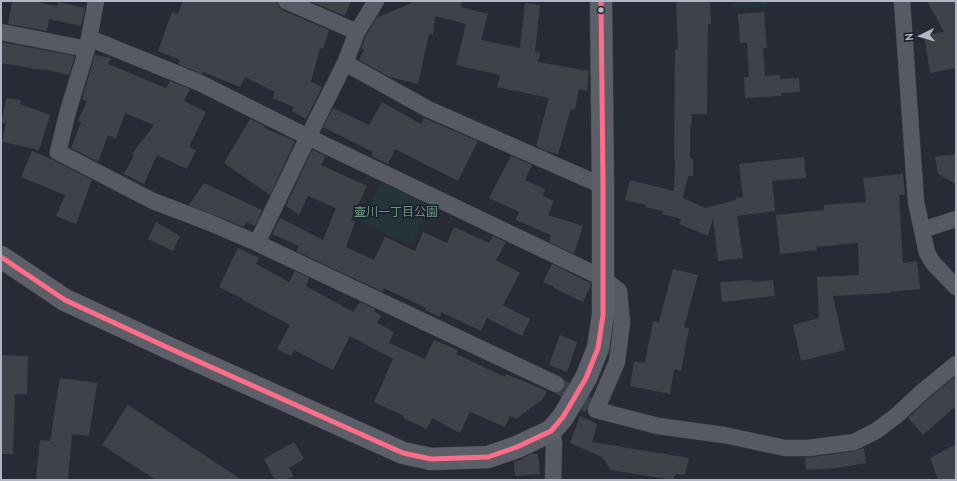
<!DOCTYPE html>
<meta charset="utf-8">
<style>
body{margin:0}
#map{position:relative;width:957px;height:481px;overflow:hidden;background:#282b35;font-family:"PT Sans",sans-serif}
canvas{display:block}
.frame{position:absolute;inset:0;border:2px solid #b1b5c6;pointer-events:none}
.north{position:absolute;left:901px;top:16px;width:40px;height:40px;-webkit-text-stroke:3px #1c202f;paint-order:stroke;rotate:265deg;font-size:11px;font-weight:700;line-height:16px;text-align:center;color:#b1b5c6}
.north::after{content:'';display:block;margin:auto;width:14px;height:18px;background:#b1b5c6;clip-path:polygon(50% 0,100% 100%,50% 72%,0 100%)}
</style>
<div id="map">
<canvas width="957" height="481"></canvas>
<div class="frame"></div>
<div class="north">N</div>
</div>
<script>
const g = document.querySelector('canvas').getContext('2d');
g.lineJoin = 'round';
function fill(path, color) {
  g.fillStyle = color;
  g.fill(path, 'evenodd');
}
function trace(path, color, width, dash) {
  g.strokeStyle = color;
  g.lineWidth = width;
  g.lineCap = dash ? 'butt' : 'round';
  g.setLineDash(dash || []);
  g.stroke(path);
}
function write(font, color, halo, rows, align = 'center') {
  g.font = font + ' "PT Sans","Noto Sans JP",sans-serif';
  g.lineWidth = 3.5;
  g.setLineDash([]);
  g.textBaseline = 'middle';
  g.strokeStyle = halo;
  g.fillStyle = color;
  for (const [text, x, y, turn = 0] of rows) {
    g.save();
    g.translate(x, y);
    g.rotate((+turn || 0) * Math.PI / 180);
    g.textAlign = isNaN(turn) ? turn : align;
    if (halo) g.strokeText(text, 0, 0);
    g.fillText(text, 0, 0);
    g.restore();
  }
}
fill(new Path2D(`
 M733 1H767V7L733 8Z
 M381 180 430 203 412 246 362 223Z`), '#25333a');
fill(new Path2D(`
 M12 1H32L57 6 58 2 85 8 81 26 49 19 47 31 8 24Z
 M183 1H277L278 6 282 10 329 30 323 49 320 48 311 82 322 87 306 119 292 111 294 107 273 98 275 92 245 77 240 87 203 72 202 74 178 64 180 60 158 51 172 12 178 14Z
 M310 1H351L345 16Z
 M416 1H462L461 7 488 14 481 40 520 48 525 3 540 5 535 52 540 53 538 62 589 71 587 91 579 89 575 110 571 109 558 154 546 151 536 146 549 98 497 87 500 75 456 65 466 24 435 16 433 34H429L418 84 390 77 359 60 364 50 361 48 366 36 376 18Z
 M676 1H710L711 24H708L707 114H692L691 127H690V159H693V176H688L683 198 705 208 736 200V198L743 197 739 164 804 157 806 178 772 181 775 211 737 216 743 258 718 261 713 218 708 236 679 224 681 219 662 214 663 211 645 207 646 205 625 200 630 180 674 191 675 161H674L675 49H678Z
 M927 1H956V68L930 73 924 35 944 32Z
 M764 12 767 48H763L765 76 780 75V79L799 78 800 92 781 93V96L745 98 744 77H749L747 43H740L738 14Z
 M1 42 75 56 69 75 43 69 42 70 1 63Z
 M95 55 111 58 108 64 166 88 170 81 190 89 184 101 206 112 189 147 196 150 187 169 157 155 144 184 124 174 134 155 132 154 154 125 125 113 116 139 108 135 98 162 71 148 81 122 78 121 87 101 82 99Z
 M6 98 21 100 20 104 50 115 39 150 2 142 6 123H2Z
 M382 102 421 124 424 118 478 141 458 181 395 149 388 164 371 156 373 152 323 127 333 108 369 125Z
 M250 119 265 126 264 128 295 141 270 195 224 163Z
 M312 150 326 156 321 165 367 186 351 221 355 222 346 247 374 260 385 237 415 251 423 232 447 243 454 227 489 243 493 236 506 242 496 260 520 273 503 305 530 319 522 336 487 318 481 331 441 312 440 317 425 310 426 308 384 288 383 292 296 251 299 246 272 234 280 218 323 240 336 208 308 196 299 215 286 206Z
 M32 151 53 160 92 180 76 224 56 216 65 195 21 177Z
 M956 154V184L938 174 935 157Z
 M511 156 532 165 525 180 545 189 543 196 554 201 548 215 583 226 574 254 549 242 551 235 516 220 519 212 489 198Z
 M903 174 905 195H899L903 263 917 261 920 289 889 292V293L833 296 845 350 801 361 793 325 819 318 817 277 859 275 858 243 816 247 817 250 780 254 776 215 824 210V205L866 202 863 178Z
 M204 183 262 210 255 226 246 222 244 227 189 205Z
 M156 222 180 236 173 251 148 239Z
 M238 248 259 258 256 264 289 282 295 271 309 278 306 286 353 312 360 302 375 309 374 311 381 316 377 323 394 332 389 343 425 359 434 340 458 350 456 354 505 377 506 374 547 391 543 399 516 419 510 416 505 427 470 412 460 433 432 418 427 429 403 418 404 416 374 402 393 359 350 336 333 370 294 350 291 356 277 349 290 325 243 300V299L219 287Z
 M552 264 590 283V287L583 302 554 288V287L543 282Z
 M673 269 698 275 684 327 689 328 681 371 674 369 670 394 630 386 634 361 645 363 653 321 659 322Z
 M752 280V282L773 280 775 296 722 302 720 282Z
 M560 335 577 342 567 372 549 365Z
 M1 355 28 356 27 394H15L13 454H1Z
 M956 376V406L923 435 908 418 928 399Z
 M60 378 97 383 89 436 72 434 68 480H36L40 440 50 441Z
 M128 405 242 480H156L102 445Z
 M580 416 597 424 592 442 689 458 685 475 676 474 673 480 611 470 602 457 570 443Z
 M294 442 304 459 289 468 294 476 286 480H275L264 459Z
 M956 444V480H938L930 458Z
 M864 448 866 463 836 468 806 470 805 458 855 451Z
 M531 454H538L540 474 515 476 514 461 523 460 522 458Z`), '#40424a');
trace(new Path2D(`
 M556 384 596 410`), '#3d404b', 16, [16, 8]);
const street = new Path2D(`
 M96 1 87 49 68 111 58 152 153 201 208 222 257 243 556 384
 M286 1 357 32
 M902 1 916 202 927 253 933 263 956 287
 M1 32 87 49
 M89 38 200 83 308 137 603 278 619 291 622 323 617 362 596 410 658 426 724 435 785 448H808L854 442 876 431 896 416 922 392 956 364
 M345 63 428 109 603 186
 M922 230 956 219
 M257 243 308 137 345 63 357 32 376 1
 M551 431 554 443 553 480`);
const secondary = new Path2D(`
 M1 257 65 300 173 350 403 453 431 459 460 458 488 457 517 447 551 431 563 417 586 378 598 348 603 315V186L601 1`);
trace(street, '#44464e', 17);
trace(secondary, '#44464e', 23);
trace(street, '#575a63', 16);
trace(secondary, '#5c5e68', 22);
trace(new Path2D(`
 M1 257 65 300 173 350 403 453 431 459 488 457 517 447 551 431 563 417 586 378 598 348 603 315V186L601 1`), '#fb6d88', 5);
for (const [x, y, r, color] of [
 [601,10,3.5,"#b1b5c6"]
]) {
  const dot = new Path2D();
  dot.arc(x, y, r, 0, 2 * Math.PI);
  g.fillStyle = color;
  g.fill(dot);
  trace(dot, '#1c202f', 1.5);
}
write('12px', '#69967c', '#1c202f', [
 ["壷川一丁目公園",396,213]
]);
</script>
